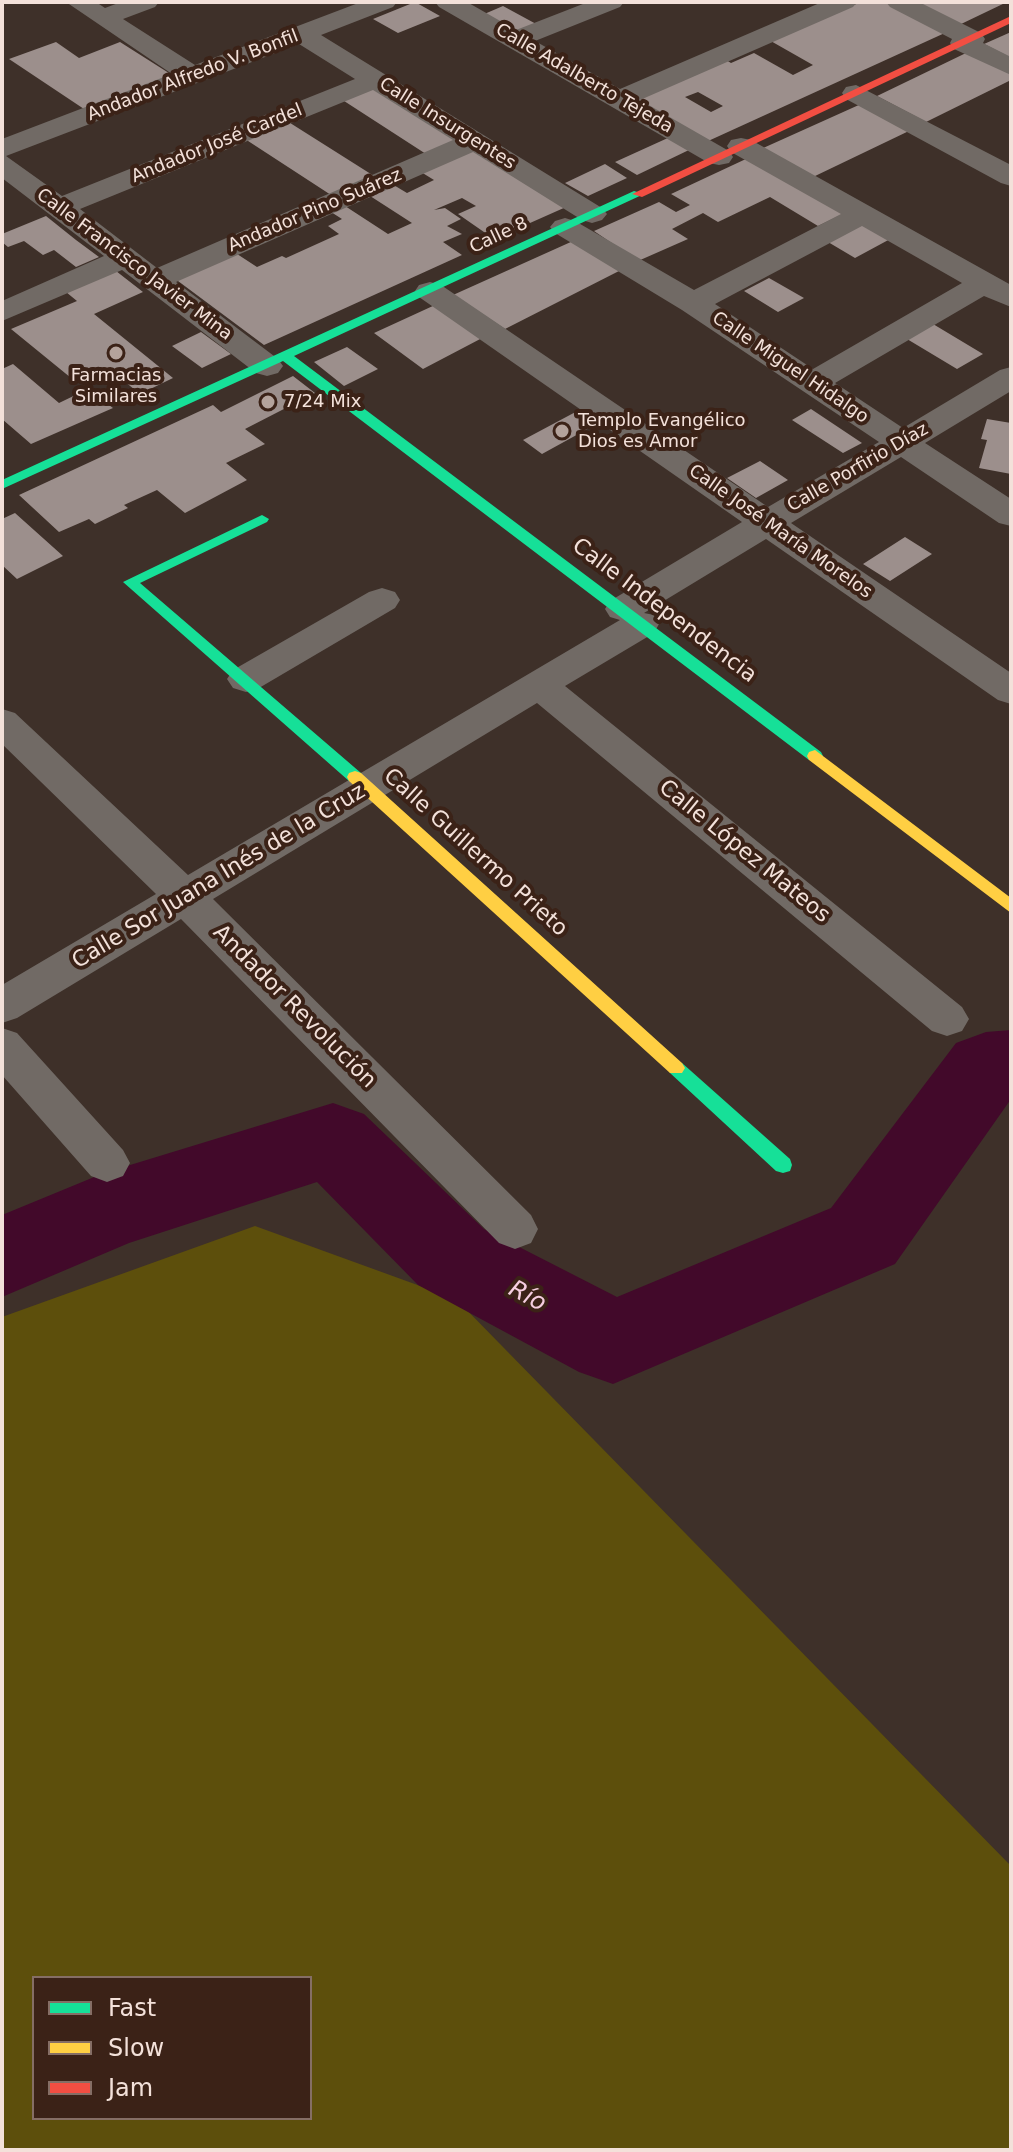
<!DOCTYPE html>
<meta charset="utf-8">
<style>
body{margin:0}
#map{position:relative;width:1013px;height:2152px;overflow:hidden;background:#3e3029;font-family:"DejaVu Sans",sans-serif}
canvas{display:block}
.frame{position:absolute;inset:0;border:4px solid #f3e1da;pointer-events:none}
.legend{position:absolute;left:32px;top:1976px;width:280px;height:144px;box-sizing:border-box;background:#3b2217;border:2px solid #856e65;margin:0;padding:10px 14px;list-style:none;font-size:24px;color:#f3e1da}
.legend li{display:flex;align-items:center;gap:16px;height:40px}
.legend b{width:40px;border:2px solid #856e65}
</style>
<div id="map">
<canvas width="1013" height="2152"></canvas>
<div class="frame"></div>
<ul class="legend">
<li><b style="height:10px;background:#16e098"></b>Fast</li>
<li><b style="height:10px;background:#ffcf43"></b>Slow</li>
<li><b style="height:10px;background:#f24e42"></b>Jam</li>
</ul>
</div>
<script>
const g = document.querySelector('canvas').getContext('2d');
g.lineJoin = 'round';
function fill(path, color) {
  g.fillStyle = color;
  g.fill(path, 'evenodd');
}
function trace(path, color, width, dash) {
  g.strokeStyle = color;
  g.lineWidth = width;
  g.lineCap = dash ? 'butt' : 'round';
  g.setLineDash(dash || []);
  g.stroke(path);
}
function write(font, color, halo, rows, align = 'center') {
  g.font = font + ' "DejaVu Sans",sans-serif';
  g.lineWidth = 8;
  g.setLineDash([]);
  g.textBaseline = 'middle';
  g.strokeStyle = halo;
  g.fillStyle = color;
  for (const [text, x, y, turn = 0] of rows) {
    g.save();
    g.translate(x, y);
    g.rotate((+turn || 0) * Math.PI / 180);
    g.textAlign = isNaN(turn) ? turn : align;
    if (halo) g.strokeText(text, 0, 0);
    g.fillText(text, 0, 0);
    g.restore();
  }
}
fill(new Path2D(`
 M255 1226 456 1299 1011 1866V2150H2V1317ZM34 1978H310V2118H34Z`), '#5d4f0c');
fill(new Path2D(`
 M1011 1030V1099L895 1264 613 1384 579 1372 418 1285 317 1182 129 1243 2 1297V1215L104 1173 333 1103 364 1114 484 1229 617 1297 831 1208 956 1043 986 1032Z`), '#42092a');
fill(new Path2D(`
 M415 2 440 16 398 33 373 19Z
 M861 2H886L947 32 706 142 633 99 726 60 731 63 754 53 793 75 813 65 769 40ZM698 92 723 106 711 112 685 97Z
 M910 2H1007L959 25Z
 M503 6 538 25 516 34 482 15Z
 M1011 32V58L984 44Z
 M56 42 79 58 120 42 172 75 84 109 9 59Z
 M966 53 1011 74V80L926 122 877 96Z
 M373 86 459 140 426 154 341 99Z
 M861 104 911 130 813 177 761 149Z
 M287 121 374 176 331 195 245 139Z
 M670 137 691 149 637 175 615 162Z
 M474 148 566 207 494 239 458 214 476 206 462 198 434 210 445 208 461 219 447 226 462 234 443 242 462 255 264 345 174 278 234 252 257 267 282 256 286 258 339 234 328 226 342 219 331 212 345 206 388 234 412 223 367 194 392 184 407 193 434 180 421 172Z
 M748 158 845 213 818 226 770 197 718 222 703 213 672 229 688 239 638 261 594 231 659 202 676 212 690 205 671 194Z
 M605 164 627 178 588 196 565 183Z
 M46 216 76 240 99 257 76 267 54 250 43 255 24 241 8 247 2 242V234Z
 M865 223 892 238 855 258 828 242Z
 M573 241 619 271 505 329 453 295Z
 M116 271 143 292 94 314 173 378 140 394 108 368 76 382 11 329 77 301 66 292Z
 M769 278 804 298 778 312 744 291Z
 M435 305 484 337 423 369 374 333Z
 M933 324 983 354 957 369 907 339Z
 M201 332 231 354 202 368 172 346Z
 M347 347 378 369 344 386 314 362Z
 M13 364 59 403 88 389 113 408 31 444 2 419V369Z
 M293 376 315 393 245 429 265 444 226 463 247 480 185 513 157 490 124 505 128 508 95 524 89 519 59 532 19 495 213 405 221 412Z
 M583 408 602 421 542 454 523 440Z
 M811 409 862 443 843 453 792 420Z
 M987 419 1011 423V474L979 468 987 440 981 439Z
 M760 461 788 480 756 498 727 478Z
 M15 513 63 556 17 579 2 565V519Z
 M905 537 932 554 890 581 863 564Z`), '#9c8f8c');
fill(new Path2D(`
 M66 2H96L105 8 121 2H159L155 7 123 19 195 65 361 2H397L393 7 321 35 602 208 607 214 602 220 592 223 582 220 473 152 176 282 278 359 283 366 278 373 267 376 256 373 122 270 2 321V301L104 256 2 178V139L172 74ZM299 44 355 79 62 196 6 156ZM373 90 453 140 157 268 80 209Z
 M435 2H467L516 30 588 2H624L620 7 535 41 620 89 822 2H857L853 7 640 100 729 151 733 157 729 163 719 165 709 163 439 7Z
 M886 2H919L981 33 985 39 983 43 1011 57V75L954 49 950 43 952 39 890 7Z
 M856 85 1011 165V186L1001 183 846 99 842 93 846 87Z
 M741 138 751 140 1011 285V307L984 296 835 383 903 428 1000 370 1011 367V391L925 443 1011 499V526L999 523 901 457 791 523 1011 673V704L998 700 766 539 644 613 654 615 659 624 654 633 565 686 962 1007 969 1019 962 1031 947 1036 932 1031 537 703 213 899 531 1215 538 1229 531 1243 515 1249 499 1243 181 919 17 1018 2 1023V985L156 894 2 744V709L15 713 188 875 620 620 610 617 605 609 610 601 742 522 419 297 415 291 419 285 430 282 441 285 768 507 879 442 682 310 555 233 550 227 555 221 565 218 575 221 694 290 841 214 731 152 727 146 731 140ZM862 226 962 283 813 369 715 304Z
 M382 588 395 592 400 600 395 608 259 688 246 692 233 688 227 679 233 670 369 592Z
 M2 1028 17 1033 123 1150 130 1163 123 1176 107 1182 91 1176 2 1075Z`), '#716a65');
fill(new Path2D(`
 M634 191 644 194 294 356 821 752 823 756 821 760H809L283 361 2 489V480Z
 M262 515 269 519 267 522 140 583 361 773 363 777 361 781H349L123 582Z
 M676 1061 682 1063 790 1159 792 1165 790 1171 783 1173 776 1171 670 1073 667 1068 670 1063Z`), '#16e098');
fill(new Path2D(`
 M815 750 1011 898V913L809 760 807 756 809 752Z
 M355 771 361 773 682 1063 685 1068 682 1073H670L349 781 347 777 349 773Z`), '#ffcf43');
fill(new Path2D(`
 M1011 16V23L642 197 632 194Z`), '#f24e42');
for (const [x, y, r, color] of [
 [116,353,8,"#b4a39c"],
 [268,402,8,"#b4a39c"],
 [562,431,8,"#b4a39c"]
]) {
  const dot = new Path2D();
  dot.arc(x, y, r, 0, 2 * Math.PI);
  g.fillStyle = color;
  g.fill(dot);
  trace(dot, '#3b2217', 3);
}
write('18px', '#f3e1da', '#3b2217', [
 ["Andador Alfredo V. Bonfil",193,76,-21],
 ["Calle Adalberto Tejeda",584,79,30],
 ["Calle Insurgentes",447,124,32],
 ["Andador José Cardel",217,144,-22],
 ["Andador Pino Suárez",315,211,-23],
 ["Calle 8",499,236,-25],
 ["Calle Francisco Javier Mina",134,265,37],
 ["Calle Miguel Hidalgo",790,368,34],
 ["Calle Porfirio Díaz",858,468,-30],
 ["Calle José María Morelos",780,532,35]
]);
write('18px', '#f3e1da', '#3b2217', [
 ["Farmacias",116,376,"center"],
 ["Similares",116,397,"center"],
 ["7/24 Mix",284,402],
 ["Templo Evangélico",578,421],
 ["Dios es Amor",578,442]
], 'left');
write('22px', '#f3e1da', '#3b2217', [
 ["Calle Independencia",664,611,37],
 ["Calle López Mateos",744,852,39],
 ["Calle Guillermo Prieto",475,853,42],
 ["Calle Sor Juana Inés de la Cruz",219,877,-31],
 ["Andador Revolución",294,1007,45]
]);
write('italic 24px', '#f6cee0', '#3b2217', [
 ["Río",527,1297,28]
]);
</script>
